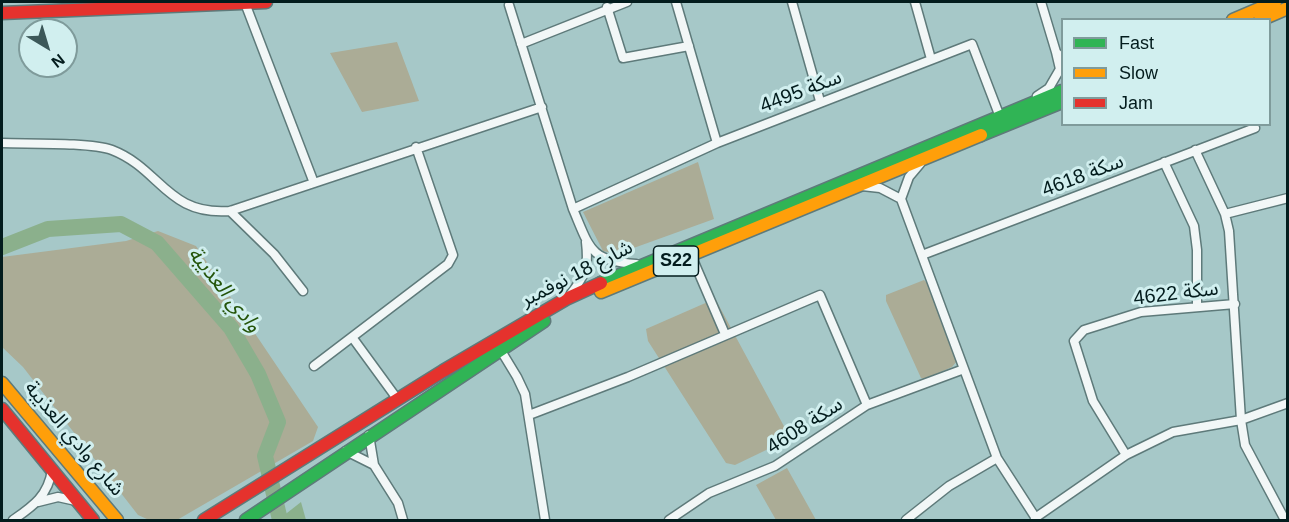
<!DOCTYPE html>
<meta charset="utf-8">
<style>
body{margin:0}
#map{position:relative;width:1289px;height:522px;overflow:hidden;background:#a6c8c8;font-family:Arial,sans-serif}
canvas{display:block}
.frame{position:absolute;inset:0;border:3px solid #031c1d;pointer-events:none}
.legend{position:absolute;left:1061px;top:18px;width:210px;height:108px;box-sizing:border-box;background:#d1efef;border:2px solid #7f9b9b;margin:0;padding:8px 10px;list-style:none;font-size:18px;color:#031c1d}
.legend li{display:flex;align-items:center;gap:12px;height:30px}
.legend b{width:30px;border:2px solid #7f9b9b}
.north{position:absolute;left:18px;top:18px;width:60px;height:60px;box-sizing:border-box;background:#d1efef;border:2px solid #7f9b9b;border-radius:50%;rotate:142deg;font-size:16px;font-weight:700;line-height:24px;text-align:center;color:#031c1d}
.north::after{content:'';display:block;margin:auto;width:21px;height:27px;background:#3c5859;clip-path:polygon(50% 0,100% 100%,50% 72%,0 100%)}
</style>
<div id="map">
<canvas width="1289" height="522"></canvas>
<div class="frame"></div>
<ul class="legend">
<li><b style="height:8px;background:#30b455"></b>Fast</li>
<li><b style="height:8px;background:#ff9f0a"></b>Slow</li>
<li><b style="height:8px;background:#e5322d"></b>Jam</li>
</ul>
<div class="north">N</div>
</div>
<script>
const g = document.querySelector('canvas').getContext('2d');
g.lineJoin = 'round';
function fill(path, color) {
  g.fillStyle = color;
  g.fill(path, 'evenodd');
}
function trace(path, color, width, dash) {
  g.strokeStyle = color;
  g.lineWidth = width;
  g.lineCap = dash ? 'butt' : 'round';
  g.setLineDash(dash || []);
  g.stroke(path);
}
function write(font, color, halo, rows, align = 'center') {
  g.font = font + ' Arial,"Noto Sans Arabic",sans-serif';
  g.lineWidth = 6;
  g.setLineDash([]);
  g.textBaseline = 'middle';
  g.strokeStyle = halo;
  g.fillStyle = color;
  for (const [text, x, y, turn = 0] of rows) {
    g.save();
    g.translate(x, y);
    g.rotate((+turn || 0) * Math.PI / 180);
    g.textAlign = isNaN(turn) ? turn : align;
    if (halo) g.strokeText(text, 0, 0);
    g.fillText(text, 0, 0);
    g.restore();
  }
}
fill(new Path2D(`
 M397 42 419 101 362 112 330 53Z
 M698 162 714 219 617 254 603 251 583 212Z
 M158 231 196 246 318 427 313 441 177 520H149L138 515 23 367 2 347V257L126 241Z
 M924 280 928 284 957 361 952 367 925 379 921 378 886 301V295Z
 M710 301 717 302 786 430 787 440 735 465 726 463 648 341 646 329Z
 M787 468 816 520H776L756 485Z`), '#abac96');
fill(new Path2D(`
 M301 502 306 520H278Z`), '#8bb08c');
trace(new Path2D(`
 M2 247 48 229 121 224 157 243 231 328 258 374 278 422 265 456 280 520`), '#8bb08c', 16);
const street = new Path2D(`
 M676 2 717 143
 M792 2 820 101
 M915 2 931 59
 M1041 2 1056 52
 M245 3 314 183
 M509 5 573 209C590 249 590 261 636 264
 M607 7 623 58 689 46
 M521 44 627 2
 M1037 96 1049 88 1060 69 1056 52 1062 58
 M2 143C28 144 90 142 112 150 161 169 167 216 230 211L542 107
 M1195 150 1225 214 1229 231 1241 420 1245 445 1285 520
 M1164 162 1194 226 1197 250V307
 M920 164 909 177 901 199 997 458 1037 520
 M862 186 880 188 901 199
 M573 209 717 143 972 44 1000 117
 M230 211 274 254 303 291
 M1225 214 1288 198
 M691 255 725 334
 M922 255 1255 128
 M570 295C586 274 589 268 586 242
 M352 337 398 400
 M500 349 517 377 525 394 545 520
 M314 366 448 264 453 255 416 147
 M529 415 628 377 820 295 867 405
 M369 435 374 465 398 503 403 520
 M346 451 374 465
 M1126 455 1093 401 1074 341 1084 330 1141 312 1235 304
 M38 502 58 497 76 501
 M1035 518 1126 455 1173 432 1241 420 1288 403
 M13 520C33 506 48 496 52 470
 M669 520 709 493 775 466 867 405 964 369
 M906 520 949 486 997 458`);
const fast = new Path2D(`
 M981 135 1062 102
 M601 283 1062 91
 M246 520 544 321`);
const slow = new Path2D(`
 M1233 20 1275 2
 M1260 20 1288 8
 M601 292 981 135
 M2 383 117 520`);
const jam = new Path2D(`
 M2 13 266 2
 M2 409 93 520
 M204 520 443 371 566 299 601 283`);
trace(street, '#5e7a7a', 11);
trace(fast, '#5e7a7a', 15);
trace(slow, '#5e7a7a', 15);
trace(jam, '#5e7a7a', 15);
trace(street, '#f2f7f7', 8);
trace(fast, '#30b455', 12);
trace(slow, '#ff9f0a', 12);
trace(jam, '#e5322d', 12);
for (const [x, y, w] of [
 [676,261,45]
]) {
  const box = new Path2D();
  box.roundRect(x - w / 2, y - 15, w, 30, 4.5);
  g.fillStyle = '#d1efef';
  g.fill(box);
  trace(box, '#031c1d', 1.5);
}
write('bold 18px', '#031c1d', null, [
 ["S22",676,261]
]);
write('20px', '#031c1d', '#d1efef', [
 ["سكة 4495",801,92,-21],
 ["سكة 4618",1083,176,-21],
 ["شارع 18 نوفمبر",577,274,-27],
 ["سكة 4622",1176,294,-7],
 ["سكة 4608",805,426,-33],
 ["شارع وادي العذيبة",74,439,50]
]);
write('italic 21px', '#245409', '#d1efef', [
 ["وادي العذيبة",224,290,51]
]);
</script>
